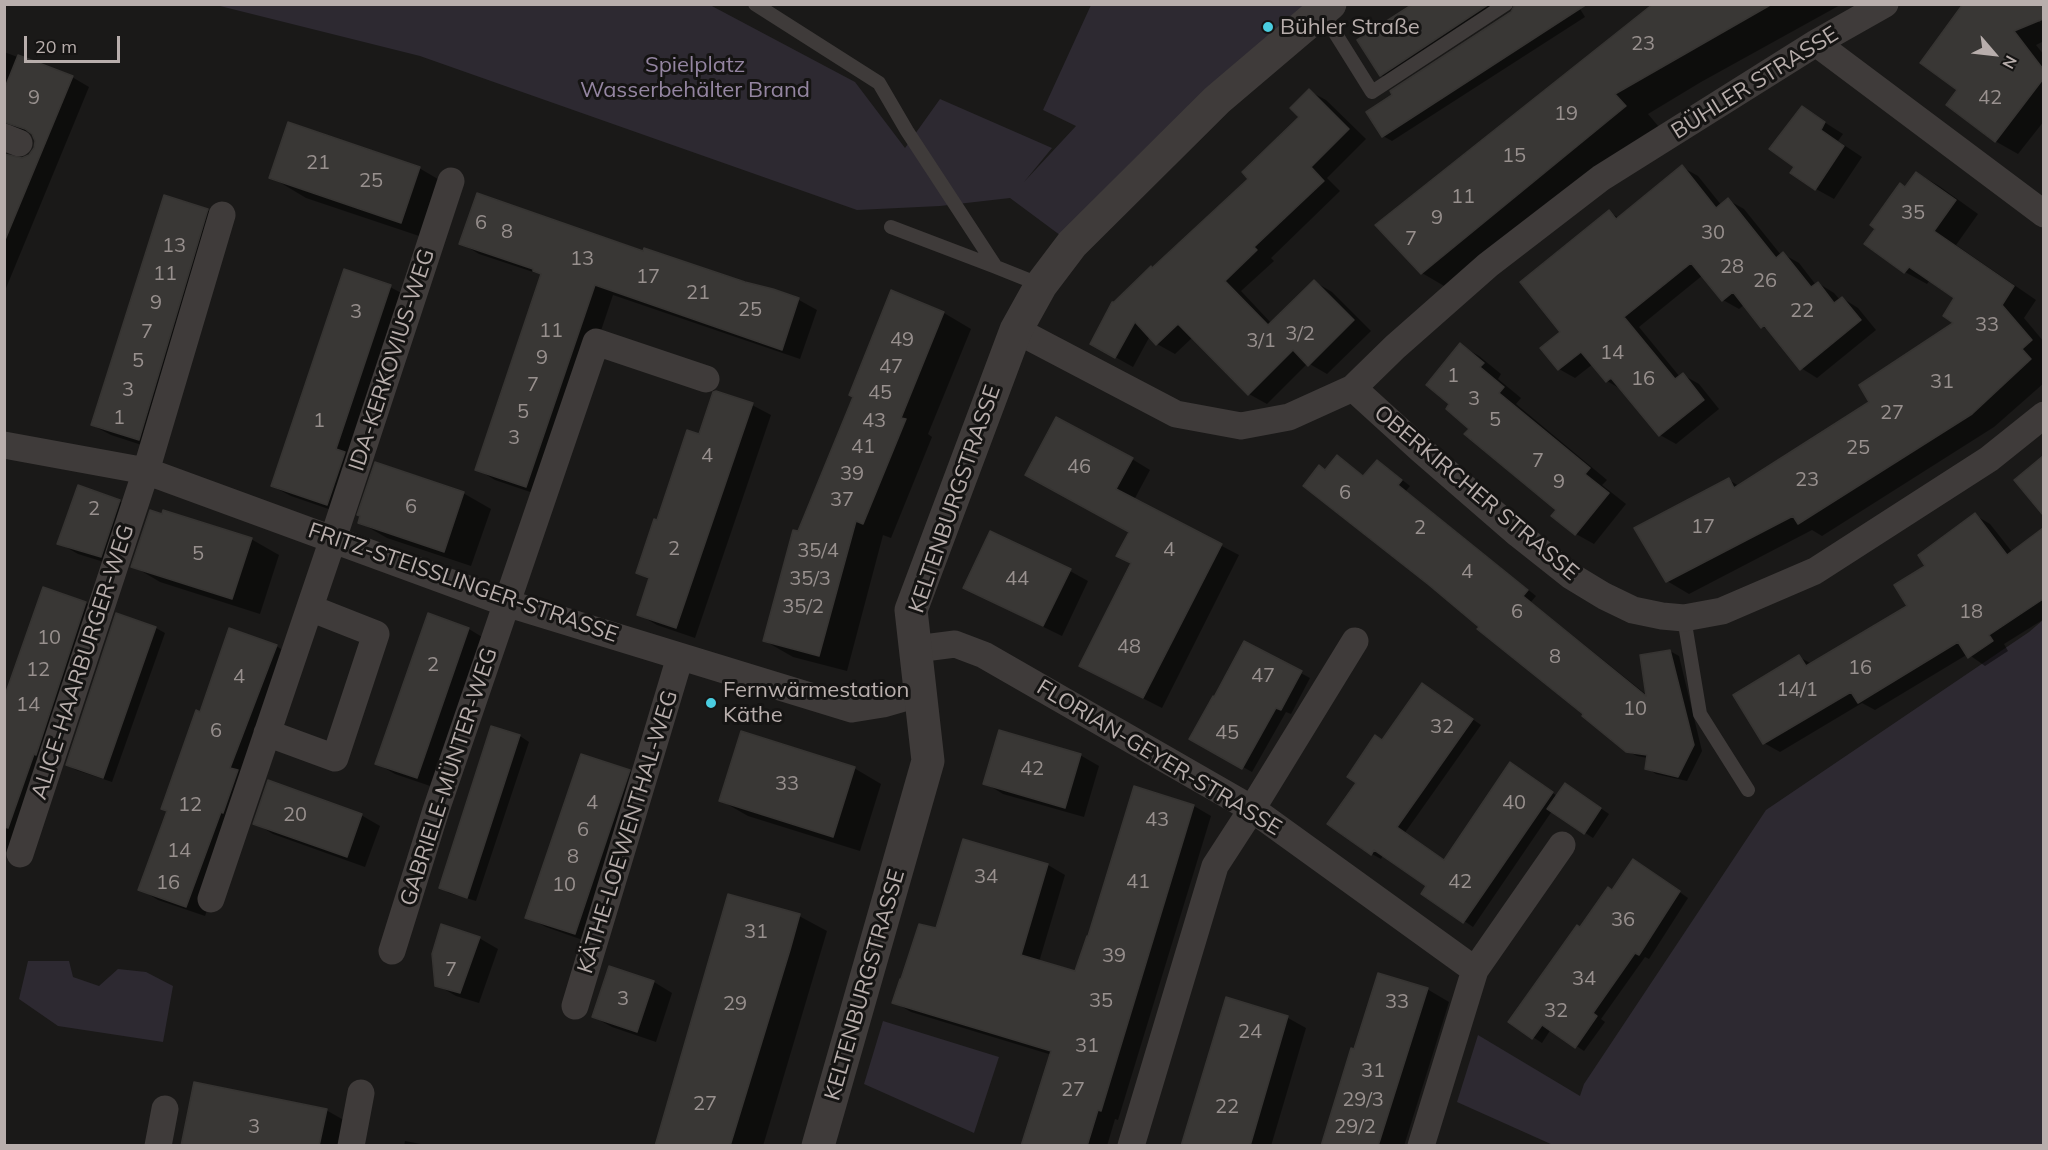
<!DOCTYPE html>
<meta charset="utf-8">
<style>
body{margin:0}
#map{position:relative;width:2048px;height:1150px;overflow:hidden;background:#1a1918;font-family:Mulish,sans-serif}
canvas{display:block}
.frame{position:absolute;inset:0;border:6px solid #b8aeac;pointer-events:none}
.north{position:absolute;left:1964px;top:24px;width:60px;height:60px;-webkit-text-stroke:4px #151413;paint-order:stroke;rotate:118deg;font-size:16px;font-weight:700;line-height:24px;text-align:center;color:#b8aeac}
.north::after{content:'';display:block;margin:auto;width:21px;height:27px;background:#b8aeac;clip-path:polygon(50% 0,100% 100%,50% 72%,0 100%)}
.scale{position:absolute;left:24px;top:36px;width:96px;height:27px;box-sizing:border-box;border:3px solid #b8aeac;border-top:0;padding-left:8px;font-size:18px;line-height:21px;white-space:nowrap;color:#b8aeac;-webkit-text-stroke:4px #151413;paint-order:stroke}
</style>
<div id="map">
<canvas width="2048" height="1150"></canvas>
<div class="frame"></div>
<div class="north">N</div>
<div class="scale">20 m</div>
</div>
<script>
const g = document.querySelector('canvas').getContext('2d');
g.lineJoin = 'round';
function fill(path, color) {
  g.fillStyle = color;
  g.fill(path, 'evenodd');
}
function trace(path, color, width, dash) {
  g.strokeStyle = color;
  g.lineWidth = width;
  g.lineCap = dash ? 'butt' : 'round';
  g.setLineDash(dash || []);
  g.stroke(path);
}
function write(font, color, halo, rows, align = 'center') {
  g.font = font + ' Mulish,sans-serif';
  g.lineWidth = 6;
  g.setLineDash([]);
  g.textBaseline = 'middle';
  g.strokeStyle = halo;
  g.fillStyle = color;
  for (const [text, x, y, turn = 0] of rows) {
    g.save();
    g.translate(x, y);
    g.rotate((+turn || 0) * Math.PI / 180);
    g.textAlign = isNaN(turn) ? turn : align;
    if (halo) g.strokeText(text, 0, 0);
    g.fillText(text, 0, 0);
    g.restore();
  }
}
fill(new Path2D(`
 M216 5H710L855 82 905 148 940 99 1052 148 1024 182 1076 126 1043 110 1091 5H1330L1072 244 1010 198 940 206 857 210 420 56Z
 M2043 620V1145H1553L1457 1102 1478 1035 1580 1096 1584 1084 1766 810 2029 632Z
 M28 961H69L73 977 99 986 118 969 146 972 173 986 163 1042 58 1026 19 999Z
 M883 1021 999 1057 974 1133 864 1084Z`), '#2d2931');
fill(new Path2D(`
 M1415 4H1505L1390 80 1381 75Z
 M1577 4 1585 17 1392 141 1383 136 1512 13Z
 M1655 4H1842L1701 82 1648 114 1659 127 1456 293 1422 273Z
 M2009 4 2041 23 2034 4H2044V41L2036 45 2044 55V121L2018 154 1995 141 1959 90Z
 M4 52 72 77 89 87 4 293V154L21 160 30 156 35 149 36 140 33 133 27 131H16L4 124Z
 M1309 91 1326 100 1366 139 1327 178 1340 191 1271 258 1274 261 1241 291 1272 324 1315 282 1332 292 1371 331 1327 374 1308 363 1267 404 1249 394 1193 337 1175 354 1157 344 1150 336 1133 367 1092 344 1153 269 1250 179 1301 117Z
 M1802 108 1843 134 1838 141 1862 157 1834 199 1816 189 1796 166Z
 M1682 167 1698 176 1722 206 1728 200 1744 209 1781 255 1783 254 1799 263 1816 285 1818 283 1834 293 1840 300 1842 298 1858 308 1876 330 1817 378 1801 368 1771 332 1762 326 1745 304 1739 309 1723 300 1703 275 1639 327 1680 377 1683 375 1699 384 1719 409 1676 444 1660 435 1624 391 1607 381 1593 364 1575 378 1559 369 1562 332 1609 212 1619 218Z
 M419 168 455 189 437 242 306 198 271 177Z
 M1917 173 1939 186 1978 214 1956 245 2036 300 2024 318 2044 342V383L1994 427 1822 536 1812 530 1689 594 1667 581 1729 480 1739 486 1871 403 1955 323 1956 298 1930 280 1927 284 1905 272 1906 188Z
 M207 210 226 221 157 450 111 435 92 425Z
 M461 243 643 253 773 290 799 300 817 310 800 359 613 295 545 497 495 480 477 469 542 275 479 254Z
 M390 287 409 297 346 515 291 496 272 486Z
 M944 313 971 329 928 434 932 437 891 538 883 535 847 671 793 657 765 641Z
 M1460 345 1479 356 1501 374 1498 379 1521 398 1516 404 1607 480 1602 485 1626 504 1594 544 1576 534 1558 510 1471 428 1451 404Z
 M752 405 771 415 695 638 657 625 638 614 650 580 637 573 658 522 700 436Z
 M1338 457 1365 477 1377 462 1386 467 1410 486 1406 491 1536 596 1531 602 1648 696 1670 651 1679 656 1702 751 1687 781 1656 774 1647 768 1648 758 1637 756 1627 751 1481 627 1320 467 1326 471Z
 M1132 459 1150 470 1134 500 1239 555 1162 708 1099 676 1132 563 1130 532 1027 475Z
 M2037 464 2044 468V513L2016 480Z
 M463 493 491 509 471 566 387 538 359 522Z
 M119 501 138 512 120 567 78 554 59 543Z
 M1975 515 1990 524 2013 553 2044 529V619L2004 644 2008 651 1985 666 1968 654 1875 710 1862 703 1780 752 1764 743 1799 657 1812 664 1909 606 1927 566Z
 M163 516 251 539 279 555 260 614 160 582 133 566Z
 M1070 571 1088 581 1062 636 984 598Z
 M44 589 86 603 104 614 20 857 4 851V705Z
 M117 614 156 628 165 633 112 782 76 770 68 765Z
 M428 615 469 629 487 640 436 788 395 774 376 763Z
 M1245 643 1310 678 1291 714 1286 712 1252 772 1191 738Z
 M276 646 295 657 239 822 205 916 158 900 140 889 201 714Z
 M1431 690 1481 725 1404 834 1445 862 1546 789 1559 797 1574 790 1609 814 1593 838 1552 811 1473 927 1423 893 1428 885 1383 855 1381 859 1372 854 1330 824 1383 742Z
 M492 728 520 736 529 742 476 901 449 893 441 888Z
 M1080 755 1099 766 1084 817 1003 794 985 783Z
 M854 768 881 784 860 851 748 816 720 800Z
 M629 771 647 782 594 944 546 927 527 917Z
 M1135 788 1194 806 1211 816 1118 1120 1115 1119 1107 1146H1024L1052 1055 911 1012 894 1002 936 930 964 841 1048 865 1065 875 1039 962 1076 973Z
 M361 815 380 826 365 867 273 834 255 823Z
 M1643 866 1688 898 1649 959 1645 957 1601 1019 1605 1022 1584 1051 1551 1029 1542 1043 1510 1022 1581 929 1613 891Z
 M799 916 827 931 763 1146H656Z
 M479 938 498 949 479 1003 456 996 437 985Z
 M610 968 654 982 672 993 656 1042 612 1027 594 1017Z
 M1427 989 1449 1002 1404 1146H1322L1355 1051Z
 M1227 999 1288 1018 1306 1028 1271 1146H1183Z
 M326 1110 349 1123 344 1146H183Z
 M405 1141 431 1146H404Z`), '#0007');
const building = new Path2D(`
 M1413 4H1489L1380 76 1357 40Z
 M1515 4H1587L1382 137 1366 112 1392 95 1390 91 1511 12Z
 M1653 4H1772L1615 94 1626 106 1421 274 1375 225Z
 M1963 4H2043V19L2014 31 2043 69V79L1995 142 1946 105 1957 90 1920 63Z
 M18 55 73 76 5 240 4 154 22 158 29 155 34 148 35 141 32 134 25 129 4 122V90Z
 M1309 89 1349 129 1311 167 1324 181 1254 247 1257 250 1225 281 1268 325 1314 280 1354 320 1308 366 1293 350 1248 395 1178 324 1156 345 1135 322 1115 358 1090 344 1112 302H1114L1151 266 1152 268 1248 179 1242 172 1299 117 1290 108Z
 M1802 106 1825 122 1821 130 1844 146 1815 190 1790 173 1794 167 1769 149Z
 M288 122 420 167 401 223 269 178Z
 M1682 165 1716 208 1728 198 1776 258 1783 252 1811 287 1818 282 1834 303 1842 297 1861 320 1800 370 1764 325 1761 328 1733 292 1722 301 1691 263 1624 317 1675 379 1683 373 1704 400 1659 436 1611 378 1606 382 1581 352 1558 370 1540 348 1560 332 1520 282 1609 210 1616 219Z
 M1916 172 1956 200 1934 231 2014 286 2002 305 2032 340 2022 349 2031 359 1972 414 1798 524 1793 516 1666 582 1634 528 1729 478 1734 488 1869 402 1859 385 1953 323 1943 316 1954 298 1909 267 1904 273 1864 244 1875 229 1870 225 1900 183 1905 187Z
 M477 193 643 251 644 248 745 282 773 289 799 298 782 350 595 285 526 487 475 470 541 274 533 271V269L459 244Z
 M164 195 208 209 139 440 91 425Z
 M344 269 391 285 336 449 345 452 327 505 271 486Z
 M891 290 944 312 901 418 906 419 863 524 856 521 819 656 763 641 793 530 798 531 853 397 849 395Z
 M1460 343 1484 363 1480 367 1504 387 1499 393 1590 468 1585 474 1609 493 1575 535 1551 516 1556 510 1464 434 1469 429 1446 409 1449 404 1426 385Z
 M716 391 753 403 676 628 637 615 649 578 636 573 654 519 657 520 687 430 699 434 713 392Z
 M1056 417 1133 458 1116 489 1222 544 1143 698 1079 666 1131 563 1116 556 1129 532 1025 475Z
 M1337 455 1363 476 1377 460 1402 480 1398 485 1528 590 1523 596 1646 696 1640 655 1670 650 1694 745 1678 777 1645 769 1647 755 1626 752 1582 716 1583 714 1477 629 1479 627 1429 585 1303 486 1319 465 1325 470Z
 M2043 456V515L2014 480Z
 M375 462 464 492 444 552 358 523 360 516 357 515Z
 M78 485 120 500 101 557 57 544Z
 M150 510 162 514 163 510 252 538 232 599 131 567Z
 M1975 513 2007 555 2043 528V599L1989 635 1993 641 1968 658 1958 642 1858 703 1851 692 1763 744 1733 695 1799 655 1806 666 1907 606 1894 585 1925 566 1918 555Z
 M990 531 1071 569 1043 626 963 588Z
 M43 587 86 602 36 755 34 754 8 828 4 827V698Z
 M116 613 156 627 103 778 66 765Z
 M428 613 469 628 417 778 375 764Z
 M229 628 277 645 230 768 238 770 223 813 221 812 186 907 138 890 167 811 161 809 196 710 200 712Z
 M1244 641 1302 671 1281 710 1276 708 1242 769 1189 739 1213 696 1214 697Z
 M1422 683 1473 719 1397 827 1444 860 1510 762 1553 792 1463 923 1421 894 1426 886 1374 850 1371 855 1327 824 1356 783 1347 777 1375 735 1382 740Z
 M491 726 520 735 467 898 439 888Z
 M999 730 1081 754 1065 808 983 784Z
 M741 731 855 767 833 837 719 801Z
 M581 754 630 770 575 934 525 918Z
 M268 780 362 814 347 857 253 824Z
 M1565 783 1601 808 1584 834 1547 809Z
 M1134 786 1194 805 1101 1111 1098 1110 1087 1146H1021L1051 1051 892 1003 900 979H901L919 924 936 928 963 839 1048 864 1021 955 1075 971 1087 936H1088Z
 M1633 859 1680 891 1639 955 1635 953 1593 1013 1597 1016 1575 1048 1542 1025 1532 1039 1508 1022 1577 925 1580 927 1608 887 1612 890Z
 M728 894 800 914 790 950 730 1146H655Z
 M441 924 480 937 460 993 435 986 432 954Z
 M609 966 654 981 637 1032 592 1017Z
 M1378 973 1428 988 1378 1146H1321L1351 1048 1354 1049Z
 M1226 997 1288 1016 1250 1146H1181Z
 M194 1082 327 1109 319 1146H181Z`);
fill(building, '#393735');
trace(building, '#363432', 1.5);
trace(new Path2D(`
 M755 4 879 83 907 131 996 267 1041 285
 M1322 12 1372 92 1506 4
 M891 227 996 267
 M1684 618 1700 714 1748 790`), '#3f3b3a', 14);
trace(new Path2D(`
 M1816 43 2044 214
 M4 137 19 143
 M1016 330 1176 414 1241 426 1289 417 1353 388 1395 347 1488 265 1601 178 1816 43 1885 4
 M1353 388 1420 449 1518 534 1571 576 1604 596 1633 610 1662 616 1684 618 1722 611 1815 571 1989 459 2044 415
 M4 445 146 471 506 603 852 709 883 704 921 693
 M916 649 955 644 984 655 1252 809 1475 970 1421 1146
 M267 733 335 758 376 634 310 608
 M20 854 146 471 222 215
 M211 899 333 539 451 181
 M392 951 436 810 596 342 706 379
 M1475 970 1562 845
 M575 1006 680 657
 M158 1146 165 1109
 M351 1146 361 1093
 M1131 1146 1215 866 1252 809 1355 641`), '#3f3b3a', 27);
trace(new Path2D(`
 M818 1146 928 761 911 610 1016 330 1041 285 1072 244 1217 100 1330 4`), '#3f3b3a', 33);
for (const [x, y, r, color] of [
 [1268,27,6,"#4acde0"],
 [711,703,6,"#4acde0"]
]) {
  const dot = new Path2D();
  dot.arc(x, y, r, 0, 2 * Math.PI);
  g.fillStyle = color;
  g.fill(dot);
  trace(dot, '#151413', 2);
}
write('20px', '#98908e', null, [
 ["23",1643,44],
 ["9",34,98],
 ["42",1990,98],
 ["19",1566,114],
 ["15",1514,156],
 ["21",318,163],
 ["25",371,181],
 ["11",1463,197],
 ["35",1913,213],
 ["9",1437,218],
 ["6",481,223],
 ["8",507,232],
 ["30",1713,233],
 ["7",1411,239],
 ["13",174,246],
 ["13",582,259],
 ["28",1732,267],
 ["11",165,274],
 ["17",648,277],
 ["26",1765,281],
 ["21",698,293],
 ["9",156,303],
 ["25",750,310],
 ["22",1802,311],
 ["3",356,312],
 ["33",1987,325],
 ["11",551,331],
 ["7",147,332],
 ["3/2",1300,334],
 ["49",902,340],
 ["3/1",1261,341],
 ["14",1612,353],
 ["9",542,358],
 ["5",138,361],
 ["47",891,367],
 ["1",1453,376],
 ["16",1643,379],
 ["31",1942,382],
 ["7",533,385],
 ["3",128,390],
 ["45",880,393],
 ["3",1474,399],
 ["5",523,412],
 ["27",1892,413],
 ["1",119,418],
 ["5",1495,420],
 ["1",319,421],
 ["43",874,421],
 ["3",514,438],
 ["41",863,447],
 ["25",1858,448],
 ["4",707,456],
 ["7",1538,461],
 ["46",1079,467],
 ["39",852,474],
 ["23",1807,480],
 ["9",1559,482],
 ["6",1345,493],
 ["37",842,500],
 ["6",411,507],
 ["2",94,509],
 ["17",1703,527],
 ["2",1420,528],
 ["2",674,549],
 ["4",1169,550],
 ["35/4",818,551],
 ["5",198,554],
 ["4",1467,572],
 ["35/3",810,579],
 ["44",1017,579],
 ["35/2",803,607],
 ["6",1517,612],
 ["18",1971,612],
 ["10",49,638],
 ["48",1129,647],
 ["8",1555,657],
 ["2",433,665],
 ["16",1860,668],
 ["12",38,670],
 ["47",1263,676],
 ["4",239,677],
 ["14/1",1797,690],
 ["14",28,705],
 ["10",1635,709],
 ["32",1442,727],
 ["6",216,731],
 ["45",1227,733],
 ["42",1032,769],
 ["33",787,784],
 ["4",592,803],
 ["40",1514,803],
 ["12",190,805],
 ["20",295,815],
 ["43",1157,820],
 ["6",583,830],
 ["14",179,851],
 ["8",573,857],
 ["34",986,877],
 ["41",1138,882],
 ["42",1460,882],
 ["16",168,883],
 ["10",564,885],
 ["36",1623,920],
 ["31",756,932],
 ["39",1114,956],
 ["7",451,970],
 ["34",1584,979],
 ["3",623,999],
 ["35",1101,1001],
 ["33",1397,1002],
 ["29",735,1004],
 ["32",1556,1011],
 ["24",1250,1032],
 ["31",1087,1046],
 ["31",1373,1071],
 ["27",1073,1090],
 ["29/3",1363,1100],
 ["27",705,1104],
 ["22",1227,1107],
 ["3",254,1127],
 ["29/2",1355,1127]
]);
write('22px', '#b8aeac', '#151413', [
 ["Bühler Straße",1280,27],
 ["Fernwärmestation",723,690],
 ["Käthe",723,715]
], 'left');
write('22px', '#9485a1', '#151413', [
 ["Spielplatz",695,65],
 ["Wasserbehälter Brand",695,90]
]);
write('22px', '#b8aeac', '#151413', [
 ["BÜHLER STRASSE",1755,83,-32],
 ["IDA-KERKOVIUS-WEG",392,360,-72],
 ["OBERKIRCHER STRASSE",1476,493,40],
 ["KELTENBURGSTRASSE",955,499,-71],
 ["FRITZ-STEISSLINGER-STRASSE",463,583,19],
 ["ALICE-HAARBURGER-WEG",83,662,-72],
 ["FLORIAN-GEYER-STRASSE",1159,758,31],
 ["GABRIELE-MÜNTER-WEG",449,777,-72],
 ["KÄTHE-LOEWENTHAL-WEG",628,832,-73],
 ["KELTENBURGSTRASSE",865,985,-74]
]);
</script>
